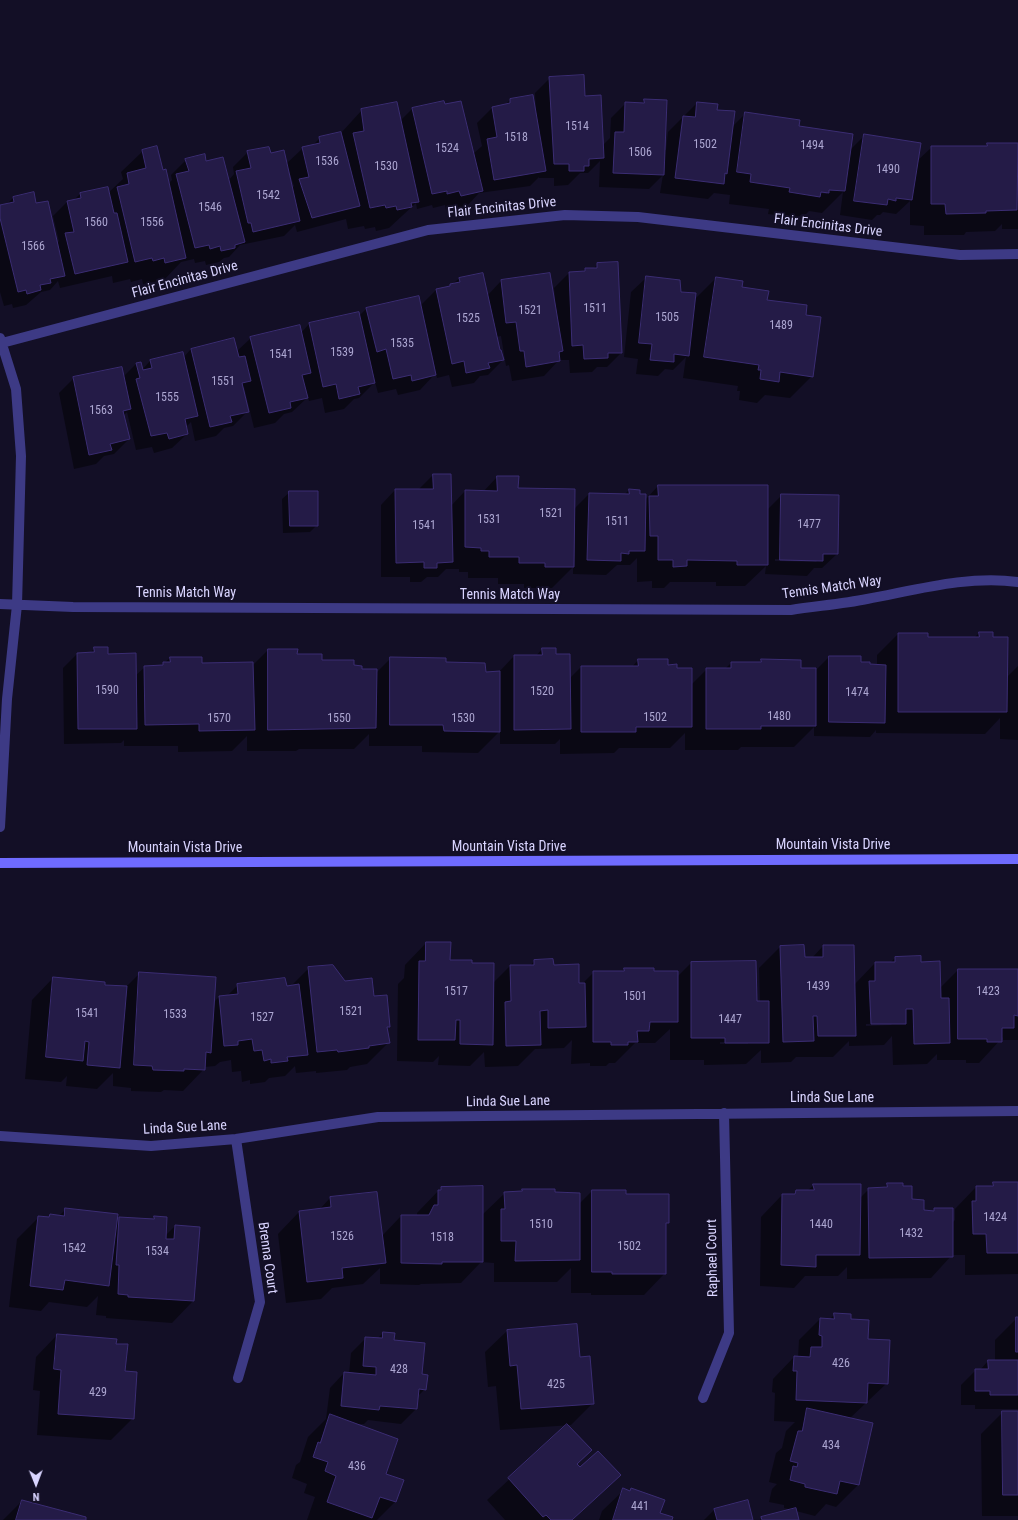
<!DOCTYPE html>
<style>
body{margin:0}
#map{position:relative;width:1018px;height:1520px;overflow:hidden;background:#130f26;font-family:"Roboto Condensed",sans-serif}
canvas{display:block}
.north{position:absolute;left:16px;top:1464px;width:40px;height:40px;-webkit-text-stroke:3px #130f26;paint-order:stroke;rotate:179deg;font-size:11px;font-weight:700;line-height:16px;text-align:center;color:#d9d4ff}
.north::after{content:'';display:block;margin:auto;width:14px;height:18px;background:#d9d4ff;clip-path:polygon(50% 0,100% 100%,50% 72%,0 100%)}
</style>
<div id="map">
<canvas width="1018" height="1520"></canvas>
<div class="north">N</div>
</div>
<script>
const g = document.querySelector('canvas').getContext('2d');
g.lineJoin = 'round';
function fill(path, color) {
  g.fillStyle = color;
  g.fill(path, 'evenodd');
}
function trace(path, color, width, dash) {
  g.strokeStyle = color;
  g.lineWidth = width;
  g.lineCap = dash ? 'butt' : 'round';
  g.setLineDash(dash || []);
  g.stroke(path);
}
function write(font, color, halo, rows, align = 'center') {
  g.font = font + ' "Roboto Condensed",sans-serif';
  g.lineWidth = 4;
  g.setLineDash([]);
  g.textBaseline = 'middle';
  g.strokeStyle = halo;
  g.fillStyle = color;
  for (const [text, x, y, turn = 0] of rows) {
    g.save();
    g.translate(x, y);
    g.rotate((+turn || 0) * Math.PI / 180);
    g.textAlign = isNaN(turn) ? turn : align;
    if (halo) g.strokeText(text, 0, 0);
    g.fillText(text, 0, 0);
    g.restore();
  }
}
fill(new Path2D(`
 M550 78 584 97 602 146 610 138 611 118 626 103 641 104 645 100 664 150H666L668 132 697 103 716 110 732 127 746 113 798 127 850 150 865 135 917 161 932 147H985L987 144H1018V229H1002V224L995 231 966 232 964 235H924V226L910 225V201L896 214 883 212 880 215H877L872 220 840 215 843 192 822 213 809 211 806 214H802L797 218 768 214 769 209 729 204 730 195 714 193 708 199 660 193 663 175 649 189 599 187 600 161 588 173H580L568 185 554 186V178H539V177L530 186 479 193 467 206 446 210 445 205 433 208 432 205 417 209 416 203 389 228 376 231 375 227 365 229 364 226 348 229 346 219 297 232 295 225 284 236 240 245 229 257 224 258 219 262 206 265 205 261 195 263 194 259 181 262 164 280 143 284 142 279 131 282 130 279 113 283 112 276 60 288 58 281 50 290 41 292 26 305 13 308 12 304 4 306 0 292V206L7 204 13 198 36 205 57 243 59 241 53 216 67 202 74 200 80 194 107 188 108 193 123 179 121 172 143 151 162 171 168 184 172 180 171 175 186 160 205 162 228 181 234 174 233 167 248 152 270 154 286 164 303 148 312 146 320 138 341 133 362 110 400 121 412 109 443 102 473 154 482 146 477 123 492 108 505 105 510 100 536 111 535 93ZM289 174H290L294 186 292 188ZM816 192H827V194Z
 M598 264 621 353 607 367H597L592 372 570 373 569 360H559L544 376 512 381 509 365 506 366 501 336 496 337 503 360 488 375 480 376 474 383 452 387 449 375 437 378 432 353H430L434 375 420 390 398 395 396 389 378 393 375 382 359 398 354 399 344 409 325 413 322 398 309 401 308 397 292 412 284 414 275 423 254 428 244 387 242 389 248 411 233 426 224 428 216 436 195 441 191 422 186 427 187 434 172 448 154 453 152 447 136 450 127 412 123 416 129 439 114 454 104 456 96 464 74 469 59 393 74 378 123 377 136 364 140 363 142 370 150 361 183 358 191 349 237 351 251 338 301 333 309 324 359 316 366 309 418 297 420 306 436 290 447 288 460 278 487 296 501 281 555 298 554 288 569 273 582 272 585 269H593Z
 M646 278 694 300 716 278 805 316 812 376 790 398 765 395 757 403 739 400 740 391H737L738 386 683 378 686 357 673 370 665 369 658 376 636 374 638 359 624 357 631 292Z
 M433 475 451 506 465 491 483 492 497 477 517 489 574 509 589 494 624 495 629 490 645 500 658 486 767 510 782 495 837 554 822 568H814L807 576 765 574 766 566 745 586H716V582H670L664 588H652V581L637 582V558L630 565H617L606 575 573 574V567L552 588H524V584H498V578H468V572H459V569H446L438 577H427L421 582H410V577H381V505L395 490H418ZM775 559 818 560 816 562 775 561Z
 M290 492 317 525 310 532 283 533 282 499Z
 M979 633 992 638 1007 677 1018 666V740L1000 739V718L985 734 876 733V730L870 737 814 736V727L794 747H741L738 750H685V733L670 748H619L614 753 560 754V739L555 744H500V731L478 753 422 752V746H369V734L354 749H299L296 751H247V736L232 751 178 752V746H124V740L121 743 64 744 63 668 77 654 90 653 95 648 107 655 135 676 145 667 160 666 170 658 201 664 252 666 268 650 353 666 376 673 391 658 445 663 485 673 499 672 514 656H536L542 649 555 655 569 679 581 667H632L638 660 667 666 676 669 691 685 707 669H725L731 663H759L762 660 800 669 815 671 829 657 877 665V655L898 634 927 638H974Z
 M426 943 449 961 471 964 493 983 510 966H530L534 961 553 966 578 984H582L594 972H621L624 969 677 977 691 963 755 962 756 1002H760L759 968 780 947 804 958H812L823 946 854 985 875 963H890L895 958 920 963 940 988 958 970H1018V1040H1003V1037L979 1063H966V1060H937V1054L927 1064 893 1065 892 1036 884 1045 849 1046V1041L833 1057H796L791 1062 761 1063V1050L746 1064 704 1065V1060H670V1029L655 1043H635L615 1063H609L606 1066H590V1063L571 1064 572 1040 564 1048 535 1049 518 1066 485 1067 484 1052 470 1066 438 1065 439 1056 433 1062 397 1061 398 984 404 978 405 965ZM893 1023 891 1025 866 1026V1024ZM720 1042H748V1044H720Z
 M309 968 345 982 373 997 386 996 389 1027 387 1030 388 1043 367 1064 350 1067 347 1070 316 1073V1071L296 1073 295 1066 285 1076 269 1078 265 1082 250 1084V1080L242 1082 241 1071 232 1072 231 1060 220 1062 215 1066 204 1067V1069L183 1091 164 1090 161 1092 131 1091V1088L113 1086V1073L97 1089 66 1086 67 1076 61 1082 25 1079 32 1000 53 978 126 987 140 973 213 1003 219 997 227 996 238 985 290 987Z
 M994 1183H1018V1274L965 1275V1255H952L931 1278 847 1279V1267L838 1276H805L794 1288 760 1286 761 1217 782 1195H792L796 1191H807L814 1185 860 1198 869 1189 884 1188 887 1184 902 1187 911 1200 923 1211 931 1212 935 1209 952 1223 955 1220V1209L976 1187H990Z
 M482 1187V1215L505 1193 520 1192 522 1190 554 1193 579 1204 592 1191 625 1195 668 1222 665 1224V1273L644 1295H591V1293H571V1268L557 1282H494V1263L481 1262 461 1283 421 1284 419 1285 380 1284V1268L363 1284 332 1288 321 1299 286 1303 278 1234 299 1212 319 1210 330 1198 382 1236 401 1216H417V1213L441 1188Z
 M66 1209 116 1222 120 1218 152 1220 154 1217 165 1236 175 1226 199 1228 193 1301 172 1323 106 1318V1316L96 1315 98 1296 87 1307 49 1302 41 1311 9 1307 17 1239 39 1217 47 1218 50 1215 59 1216Z
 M835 1314 850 1320 867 1340 887 1383 849 1419 872 1424 858 1485 836 1507 826 1504 815 1516 796 1511 798 1520H760L762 1518 792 1510 784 1508V1505L769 1502 772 1489 777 1484 769 1482 776 1453 782 1448 786 1431 795 1422 774 1421 775 1393 772 1392 773 1379 794 1357H798L799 1340 820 1319H830Z
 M1017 1318H1018V1409H975V1405H961V1385L976 1370H980L988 1361H995V1340Z
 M507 1331 579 1358 593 1403 571 1425 500 1430 496 1386 488 1387 485 1352Z
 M383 1333 393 1341 421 1375 425 1389 417 1397 416 1409 401 1424 368 1420 364 1424H356L395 1502 377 1520H307L315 1497 304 1493 307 1484 292 1478 296 1465 300 1462 308 1437 326 1419 330 1388 344 1373 349 1374 351 1353 366 1338 377 1339Z
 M57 1335 115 1344 124 1372 133 1418 111 1440 37 1435 40 1391 33 1390 36 1357Z
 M1003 1412H1018V1516H982L981 1434Z
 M567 1426 576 1464 580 1469 619 1475 573 1520H505L487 1500Z
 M631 1489 659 1514 671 1520H599L602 1511 624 1490 629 1491Z
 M22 1501 84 1520H3Z
 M715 1509 752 1520H704Z`), '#0007');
const building = new Path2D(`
 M584 75 585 96 601 95 604 158 589 159V166H584V171H569V164H554L549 77Z
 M533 95 546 171 494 180 487 139 497 137 492 107 510 103V99Z
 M644 99 667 100 664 175 613 173 615 132H624L625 102 644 103Z
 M444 101 445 104 461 101 483 191 461 196 459 191 447 194V191L432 194 412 108Z
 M397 102 419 202 411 203 412 207 397 210 396 206 386 208 385 205 370 208 353 133 364 131 361 109Z
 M697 102 718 104 717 110 735 111 727 174 725 173 724 184 675 178 683 116 695 117Z
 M745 112 800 120 799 126 853 134 845 191 829 190V193L821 192 820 197 789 192 790 188 750 182 751 174 737 172Z
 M341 132 360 206 312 218 299 179 309 177 302 147 320 143 319 137Z
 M864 134 921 143 912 200 896 198V201L888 199 887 205 854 201Z
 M987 143H1018L1017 210 986 211V213L946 214 945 204H931V146H987Z
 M157 146 163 170 166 169 186 258 165 263 164 258 153 261 152 258 135 262 117 187 129 184 127 173 146 168 142 150Z
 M269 147 271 153 284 150 300 221 253 232 251 223H248L236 171 251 168 247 151Z
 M205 154 206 161 223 157 245 242 235 245V248L221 251 220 246 210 249 209 245 195 248 176 174 189 171 185 159Z
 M108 187 114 213H117L128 262 75 274 65 233 74 232 67 201 81 198 80 193Z
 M34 192 36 203 48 201 65 276 50 279 51 283 40 285 41 290 27 294 26 290 18 292 0 218V205L14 202 13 197Z
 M618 262 622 353H608V358L584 359 583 345 572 346 569 272 585 271V268H597V263Z
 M483 273 500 350H501L504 360 488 363 490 368 466 373 464 361 452 364 436 289 450 286V284L460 282 459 278Z
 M550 273 563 351 559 352 560 361 526 367 524 351H520L516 322 506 323 501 280Z
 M646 276 680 280 681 292 696 293 689 356 674 354V362L650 360 652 344 639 343Z
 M716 277 743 281 742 287 769 291 767 300 807 305 806 315 821 317 813 377 780 372 779 382 760 379 761 370H758L759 365 704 357Z
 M419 296 436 375 412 381 411 375 393 379 386 349 377 352 366 308Z
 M359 312 375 383 358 387 360 394 339 399 336 384 323 387 309 323Z
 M300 325 311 373 302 375 308 398 290 402 291 408 269 413 250 337Z
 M234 338 239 357 245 356 251 381 242 383 249 412 230 416 232 422 210 427 191 349Z
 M183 352 198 416 185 419 188 434 169 439 167 433 151 436 136 379 140 378 136 363 141 362 143 370 152 368 150 360Z
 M122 367 131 409 123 411 130 439 110 444 112 450 89 455 73 377Z
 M433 474H451L453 562 437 563V568H424V562L396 563 395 489H433Z
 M497 476H519L518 488 575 489 574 567H545V563H519V557H489V551H481V548L465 547V490L497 491Z
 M658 485H768V565H737V561L687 560V566L673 567V560H658V536H650L649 496H658Z
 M629 489 640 490V494H646L645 551H629V554L621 553V561L587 560 589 493 629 494Z
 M289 491H318V526H290Z
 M781 494 839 495 838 554H823V561L780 560Z
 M979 632H993V637H1008L1007 712H898V633H928V637H979Z
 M94 647H108V654L136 653 137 729H78L77 653 94 652Z
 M542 648H556V654H570L571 729 514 730V655H542Z
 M268 649H298L297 654H322V660H354V665L362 666V669H377L376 728 268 730Z
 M829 656H861V662H870V664L886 665 885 723 829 722Z
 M170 657H202V663L253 662 255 730 199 731V724L145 725 144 666 163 665V662H170Z
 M390 657 446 658V662L485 663 486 672 500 671V732L444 731 443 725H390Z
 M638 659H668V665L677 664V668H692V727H636V732H581V666H638Z
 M761 659 801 660V668H816V726H761V729H706V668H731V662H761Z
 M426 942H451L450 960H472V963H494L493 1045 460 1044V1020H456L455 1040H418L419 961H425Z
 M804 945 805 957H823V945H854L856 1036H818L817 1016H813L814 1041 783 1042 780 946Z
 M921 956V962L940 961 941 998H949L950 1043 914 1044 913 1009H906V1024H871L869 981H875V962H895V957Z
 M553 959 554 965 579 964V983H585L586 1027 548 1028V1010L540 1011 541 1045 506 1046 505 1002 511 1001 510 965H534V960Z
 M756 961 757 1001H769V1043H725V1038H691V962Z
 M333 965 345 981 372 978 374 996 387 995 390 1027H387L390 1043 369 1046V1048L338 1052 337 1050 317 1052 308 967Z
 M624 968H654V971H678V1022H650L649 1031H637L638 1042H628V1045H611V1042H593V971H624Z
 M958 969H1018V1016L1014 1015V1028H1002V1042H987V1039H958Z
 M139 972 216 977 211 1053 206 1052 205 1070 184 1069V1071L153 1070 152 1066 134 1065Z
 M53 977 105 982V985L127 986 120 1068 87 1065 89 1042 85 1041 83 1061 46 1057Z
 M285 978 287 986 299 984 308 1055 287 1057 288 1061 271 1063V1059L264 1061 262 1050 254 1051 252 1039 238 1041V1045L224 1046 219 996 238 994 237 984Z
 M993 1182H1018V1253H987L986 1234H973L972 1201H976V1186H993Z
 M887 1183H903V1186H912V1199L924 1200V1210L934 1211V1208H953V1257L869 1258 868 1188 887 1187Z
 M813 1184H861L860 1255H816V1267L781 1265 782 1194H795L796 1190H814Z
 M483 1186V1262H442V1264L401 1263V1215H429L434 1205H438V1190H441V1187Z
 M522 1189H555V1192L580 1193V1260L515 1261 516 1241H501V1209H505L504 1192 522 1191Z
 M592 1190H626V1194H669V1223H666V1274H612V1272H592Z
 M377 1192 386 1263 342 1268 343 1278 307 1282 299 1211 331 1207 330 1197Z
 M65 1208 118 1214 109 1286 65 1280 63 1290 30 1286 38 1216 49 1217 50 1214 64 1216Z
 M154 1216 167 1217 166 1239H174L175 1225 200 1227 194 1301 128 1297V1295L118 1294 119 1265H116L119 1217 154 1219Z
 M834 1313 851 1314V1319L869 1320 868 1339 890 1340 888 1384 868 1383 867 1403 796 1400 797 1371H793L794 1356 810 1357 811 1347H822V1336L819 1335 820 1318 834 1319Z
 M1016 1317H1018V1352H1016Z
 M577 1324 580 1357 590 1356 594 1404 521 1409 517 1365 510 1366 507 1330Z
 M383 1332 395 1333 394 1340 425 1343 422 1374 428 1375 426 1390 419 1389 417 1409 380 1406 379 1410 341 1406 344 1372 376 1375V1367L363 1366 365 1337 382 1338Z
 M57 1334 117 1339 116 1344H128L125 1371 137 1372 134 1419 58 1414 61 1370 54 1369Z
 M988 1360H1018V1395H990V1391H975V1369H988Z
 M807 1408 873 1423 859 1485 840 1481 837 1494 805 1487V1484L790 1480 793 1466 797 1467 798 1463 790 1461 798 1431H802Z
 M1002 1411H1018V1495H1003Z
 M330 1414 398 1439 386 1474 404 1480 396 1502 380 1497 372 1518 327 1502 336 1476 325 1471 328 1462 313 1457 318 1442 320 1443Z
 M567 1424 592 1450 577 1464 580 1467 598 1451 621 1475 572 1520H551L546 1515 543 1517 508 1478Z
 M623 1488 630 1491 631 1488 665 1500 660 1513 673 1517 672 1520H613Z
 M22 1500 86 1517V1520H16Z
 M748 1500 753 1520H717L714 1509Z
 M796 1508 799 1520H762L761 1517Z`);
fill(building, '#241b47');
trace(building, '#3b2d73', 1);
trace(new Path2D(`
 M0 338 16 389 21 456 17 605 7 699 0 827
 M2 343 428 230 565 215 638 217 960 255 1018 254
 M0 604 73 607 791 610C816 606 842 604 867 599 916 590 968 575 1018 582
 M0 1136 151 1146 236 1139 378 1117 1018 1111
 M236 1139 260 1302 238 1378
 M703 1398 729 1333 724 1113`), '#3d3a85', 10);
trace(new Path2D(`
 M0 863 1018 859`), '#6f6bff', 10);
write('12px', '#aca6d1', null, [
 ["1514",577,127],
 ["1518",516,138],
 ["1502",705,145],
 ["1494",812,146],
 ["1524",447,149],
 ["1506",640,153],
 ["1536",327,162],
 ["1530",386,167],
 ["1490",888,170],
 ["1542",268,196],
 ["1546",210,208],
 ["1560",96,223],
 ["1556",152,223],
 ["1566",33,247],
 ["1511",595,309],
 ["1521",530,311],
 ["1505",667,318],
 ["1525",468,319],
 ["1489",781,326],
 ["1535",402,344],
 ["1539",342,353],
 ["1541",281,355],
 ["1551",223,382],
 ["1555",167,398],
 ["1563",101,411],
 ["1521",551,514],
 ["1531",489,520],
 ["1511",617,522],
 ["1477",809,525],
 ["1541",424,526],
 ["1590",107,691],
 ["1520",542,692],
 ["1474",857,693],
 ["1480",779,717],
 ["1502",655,718],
 ["1570",219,719],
 ["1550",339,719],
 ["1530",463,719],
 ["1439",818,987],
 ["1517",456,992],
 ["1423",988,992],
 ["1501",635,997],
 ["1521",351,1012],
 ["1541",87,1014],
 ["1533",175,1015],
 ["1527",262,1018],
 ["1447",730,1020],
 ["1424",995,1218],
 ["1510",541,1225],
 ["1440",821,1225],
 ["1432",911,1234],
 ["1526",342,1237],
 ["1518",442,1238],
 ["1502",629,1247],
 ["1542",74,1249],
 ["1534",157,1252],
 ["426",841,1364],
 ["428",399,1370],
 ["425",556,1385],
 ["429",98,1393],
 ["434",831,1446],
 ["436",357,1467],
 ["441",640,1507]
]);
write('14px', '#d9d4ff', '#130f26', [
 ["Flair Encinitas Drive",502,208,-6],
 ["Flair Encinitas Drive",828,226,7],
 ["Flair Encinitas Drive",185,280,-15],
 ["Tennis Match Way",832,588,-8],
 ["Tennis Match Way",186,593],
 ["Tennis Match Way",510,595],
 ["Mountain Vista Drive",833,845],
 ["Mountain Vista Drive",509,847],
 ["Mountain Vista Drive",185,848],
 ["Linda Sue Lane",832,1098],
 ["Linda Sue Lane",508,1102,-1],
 ["Linda Sue Lane",185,1128,-3],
 ["Brenna Court",267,1258,82],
 ["Raphael Court",713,1258,-91]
]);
</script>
